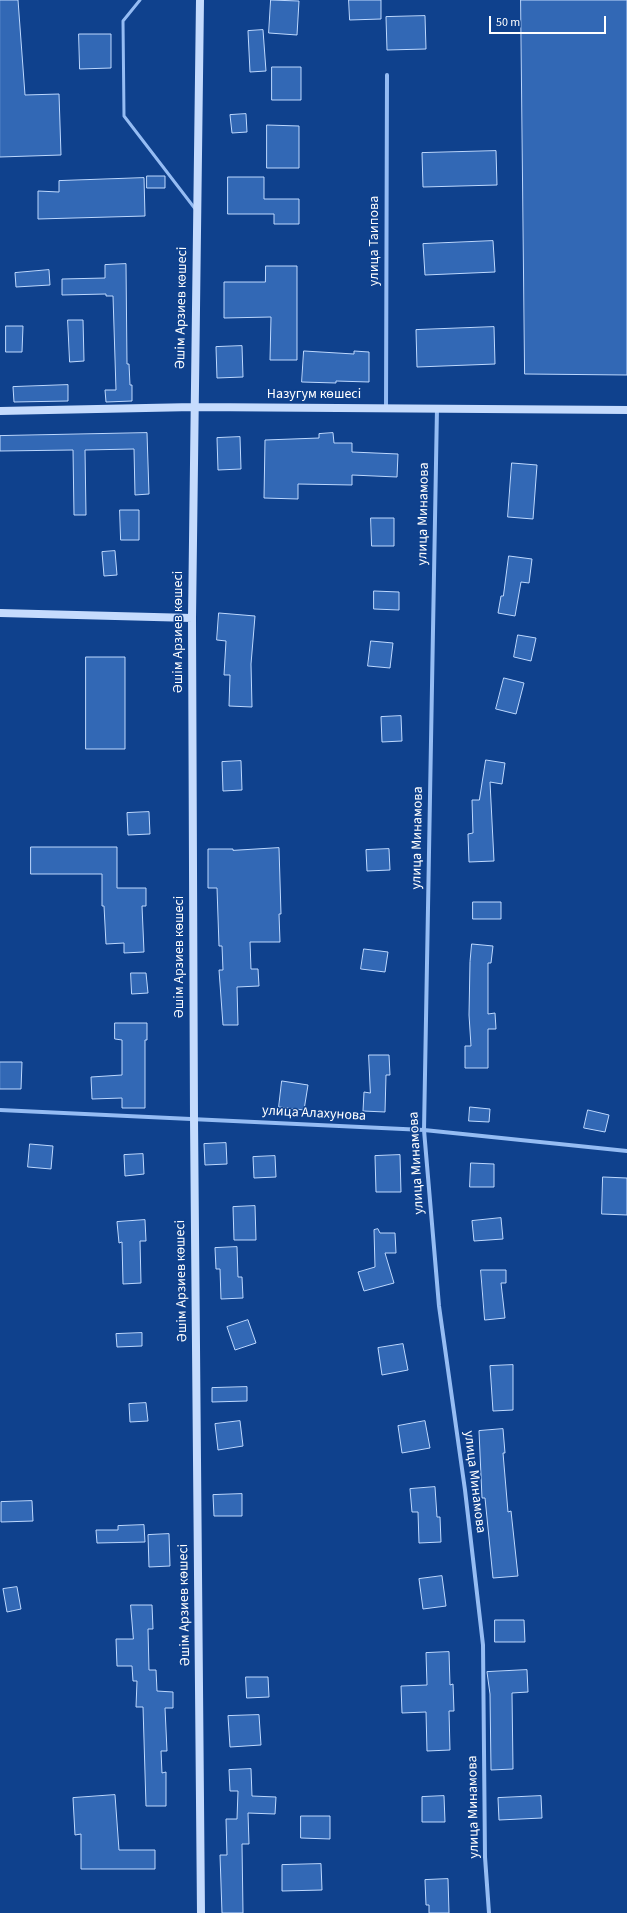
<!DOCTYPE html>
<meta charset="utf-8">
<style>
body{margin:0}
#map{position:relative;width:627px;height:1913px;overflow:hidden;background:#0f418d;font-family:"Source Sans 3",sans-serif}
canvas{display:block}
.scale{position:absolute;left:489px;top:16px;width:117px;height:18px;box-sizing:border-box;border:2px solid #fff;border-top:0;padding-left:5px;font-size:12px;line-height:14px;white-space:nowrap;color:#fff;-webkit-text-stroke:3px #0f418d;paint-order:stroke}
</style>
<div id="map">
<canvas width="627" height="1913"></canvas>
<div class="scale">50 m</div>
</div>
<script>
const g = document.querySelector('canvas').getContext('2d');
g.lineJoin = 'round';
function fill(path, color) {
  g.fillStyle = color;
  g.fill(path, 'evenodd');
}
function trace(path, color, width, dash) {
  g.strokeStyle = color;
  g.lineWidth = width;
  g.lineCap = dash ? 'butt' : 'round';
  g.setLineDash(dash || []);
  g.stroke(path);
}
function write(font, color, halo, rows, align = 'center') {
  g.font = font + ' "Source Sans 3",sans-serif';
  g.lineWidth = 3;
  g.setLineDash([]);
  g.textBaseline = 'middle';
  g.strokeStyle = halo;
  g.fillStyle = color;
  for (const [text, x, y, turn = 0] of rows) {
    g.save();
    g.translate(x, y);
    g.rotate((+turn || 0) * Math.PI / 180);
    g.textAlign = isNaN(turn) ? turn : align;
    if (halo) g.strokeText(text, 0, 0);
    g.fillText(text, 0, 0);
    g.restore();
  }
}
const building = new Path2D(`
 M0 0H18L25 95 59 94 61 155 0 157Z
 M271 0 299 1 297 35 269 33Z
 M349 0H381V19L350 20Z
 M521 0H627V375L525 374Z
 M425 16 426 49 387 50 386 17Z
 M263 30 266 71 250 72 248 31Z
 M79 34H111V68L80 69Z
 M272 67H301V100H272Z
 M246 114 247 132 232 133 230 115Z
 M267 125 299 126V168H267Z
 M496 151 497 185 423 187 422 153Z
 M147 176H165V188H147Z
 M228 177H264V199H299V224H274V214H228Z
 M144 178 145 216 38 219V191L59 192V181Z
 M493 241 495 272 425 275 423 244Z
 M126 264 127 364H129L130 385H132V401L106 402 105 390H116L113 296H106V294L62 295V279L105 278V265Z
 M266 266H297V360H270L271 317 224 318V282H265Z
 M49 270 50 285 16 287 15 273Z
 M68 320H83L84 361 70 362Z
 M6 326H23L22 352H6Z
 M494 327 495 364 417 367 416 330Z
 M242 346 243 377 217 378 216 347Z
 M304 351 354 354V351L369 352V382L336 381V383L302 382Z
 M68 385V401L14 402 13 387Z
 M147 433 149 494 135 495 134 449 85 450 86 515H74L73 450 0 451V436Z
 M333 433 334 443H352V452L398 454 397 477 352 475V485L298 484V499L264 498 265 440 319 438V434Z
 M240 437 241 469 218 470 217 438Z
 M512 463 537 465 533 519 508 517Z
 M120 510H139V540H121Z
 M371 518H394V546H372Z
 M115 551 117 575 104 576 102 552Z
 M509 556 532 559 529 583 521 582 515 616 498 613 501 596H503Z
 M374 591 399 592V610L374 609Z
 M219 613 255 616 251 664 252 707 229 706 230 675H224L226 641 217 640Z
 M518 635 536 638 531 661 514 657Z
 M371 641 393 643 390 668 368 666Z
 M86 657H125V749H86Z
 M504 678 524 683 516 714 496 709Z
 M401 716 402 741 382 742 381 717Z
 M486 760 505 763 502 784 490 782 494 861 469 862 468 834 473 833 472 800H479Z
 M241 761 242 790 223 791 222 762Z
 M149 812 150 834 128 835 127 813Z
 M31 847H117V888H146V906H142L144 952 124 953V943L106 944 104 906H102V874H31Z
 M279 848 281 914H279L280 942H250L251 969H258L259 986 237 987 238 1025H223L219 970H223L222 946H219L217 888H208V849H233V850Z
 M389 849 390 870 367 871 366 850Z
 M473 902H501V919H473Z
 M472 944 493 946 491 963H488V1014L495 1013 496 1029H488V1068H465V1046H471L469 1015 470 962Z
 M364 949 388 952 385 972 361 969Z
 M131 973H146L148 993 132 994Z
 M115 1023H147V1040H145V1108H122V1098L92 1099 91 1077 122 1075V1040L115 1039Z
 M369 1055H389L390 1075H386L385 1112 363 1111 364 1092 370 1093Z
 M0 1062H22L21 1089H0Z
 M282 1081 308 1085 304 1110 279 1107Z
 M470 1107 490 1109 489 1122 469 1121Z
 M588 1110 609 1115 605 1132 584 1128Z
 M226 1143 227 1164 205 1165 204 1144Z
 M30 1144 53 1146 51 1169 28 1167Z
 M143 1154 144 1174 125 1176 124 1155Z
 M400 1155 401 1192H376L375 1156Z
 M275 1156 276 1177 254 1178 253 1157Z
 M471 1163 494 1164V1187H470Z
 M603 1177 627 1178V1215L602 1214Z
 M255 1206 256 1240H234L233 1207Z
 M501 1218 503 1239 474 1241 472 1221Z
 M145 1220 146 1241H140L141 1283 123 1284 122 1242 119 1243 117 1222Z
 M378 1229 380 1233H395L396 1253H385L394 1283 364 1291 358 1272 375 1267 374 1230Z
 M237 1247 238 1277H242L243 1298 221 1299 220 1269H216L215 1248Z
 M481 1270H506V1283H501L505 1318 485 1320Z
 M248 1320 256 1343 235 1350 227 1327Z
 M142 1333V1346L117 1347 116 1334Z
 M403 1344 408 1370 382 1375 378 1348Z
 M513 1365V1410L493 1411 490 1366Z
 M247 1387V1401L212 1402V1388Z
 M146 1403 148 1421 130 1422 129 1404Z
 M240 1421 243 1446 218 1450 215 1424Z
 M425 1421 430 1448 402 1453 398 1426Z
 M503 1429 505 1453H503L508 1512 511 1511 518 1576 493 1578 485 1498H482L479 1431Z
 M435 1487 437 1517H440L441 1542 419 1543 418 1512H412L410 1489Z
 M242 1494V1516H214L213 1495Z
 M32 1501 33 1521 1 1522V1502Z
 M144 1525 145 1542 97 1543 96 1530H118V1526Z
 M169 1534 170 1566 149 1567 148 1535Z
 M442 1576 446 1606 423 1609 419 1579Z
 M17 1587 21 1609 7 1612 3 1589Z
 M131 1605H152L153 1629H148L149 1670H156L157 1691 173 1692V1708H165L167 1751H161L162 1773 166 1772V1806H146L143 1707H136L137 1681H133L132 1666H117L116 1639H133Z
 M495 1620H524L525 1642H495Z
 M449 1652 450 1685 453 1684 454 1711H449L450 1750 427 1751 426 1712 402 1713 401 1686 427 1685 426 1653Z
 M527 1670 528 1692 512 1693 513 1769 491 1770 490 1694 487 1672Z
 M246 1677H268L269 1697 247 1698Z
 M259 1715 261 1745 230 1747 228 1716Z
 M251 1769 252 1796 276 1797 275 1814 248 1813 249 1844H242L243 1913H222L220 1855H227L226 1819H237L238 1791H230L229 1770Z
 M115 1795 119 1850H155V1869H81V1834L75 1835 73 1798Z
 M444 1796 445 1822H422V1797Z
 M541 1796 542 1818 499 1820 498 1798Z
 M301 1816H330V1839L301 1838Z
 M321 1864 322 1890 282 1891V1865Z
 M448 1879 449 1913H429V1905H426L425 1880Z`);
fill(building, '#3268b5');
trace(building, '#bdd8fe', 1);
trace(new Path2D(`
 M140 0 123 21 124 116 196 210`), '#95bcf3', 3);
trace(new Path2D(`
 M386 408 387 75
 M437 408 424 1130 439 1306 465 1490 483 1645 485 1857 489 1913
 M0 1110 424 1130 627 1151`), '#95bcf3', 4);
trace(new Path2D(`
 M200 0 192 618 194 1119 201 1913
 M0 411 194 407 627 410
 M0 613 192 618`), '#c5dbfd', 8);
write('14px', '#fff', '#0f418d', [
 ["улица Таипова",375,241,-90],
 ["Әшім Арзиев көшесі",182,308,-89],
 ["Назугум көшесі",314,395],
 ["улица Минамова",424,514,-89],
 ["Әшім Арзиев көшесі",179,632,-90],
 ["улица Минамова",418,838,-89],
 ["Әшім Арзиев көшесі",180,957,-90],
 ["улица Алахунова",314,1114,3],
 ["улица Минамова",417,1163,-93],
 ["Әшім Арзиев көшесі",182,1281,-91],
 ["улица Минамова",474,1482,83],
 ["Әшім Арзиев көшесі",185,1605,-91],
 ["улица Минамова",474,1807,-91]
]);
</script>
